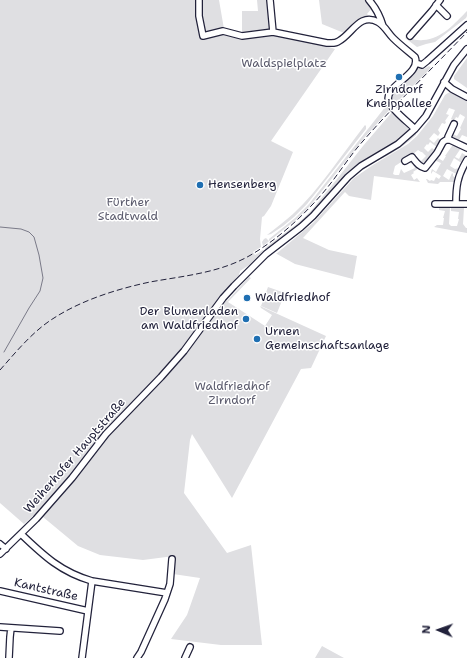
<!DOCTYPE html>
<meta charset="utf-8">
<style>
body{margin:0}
#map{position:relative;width:467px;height:658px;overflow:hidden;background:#fff;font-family:"Shantell Sans",sans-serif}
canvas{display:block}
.north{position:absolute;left:419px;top:610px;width:40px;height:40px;-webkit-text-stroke:3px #fff;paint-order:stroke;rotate:272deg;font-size:11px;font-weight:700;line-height:16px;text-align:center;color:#22223b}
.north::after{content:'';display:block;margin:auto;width:14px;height:18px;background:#22223b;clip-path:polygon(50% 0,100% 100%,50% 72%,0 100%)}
</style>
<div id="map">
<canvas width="467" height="658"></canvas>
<div class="north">N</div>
</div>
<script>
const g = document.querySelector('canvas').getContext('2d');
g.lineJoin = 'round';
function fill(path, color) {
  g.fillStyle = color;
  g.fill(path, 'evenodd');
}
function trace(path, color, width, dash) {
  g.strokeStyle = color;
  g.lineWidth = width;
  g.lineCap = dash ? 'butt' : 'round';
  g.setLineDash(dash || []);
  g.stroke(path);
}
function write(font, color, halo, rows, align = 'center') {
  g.font = font + ' "Shantell Sans",sans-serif';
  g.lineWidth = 3;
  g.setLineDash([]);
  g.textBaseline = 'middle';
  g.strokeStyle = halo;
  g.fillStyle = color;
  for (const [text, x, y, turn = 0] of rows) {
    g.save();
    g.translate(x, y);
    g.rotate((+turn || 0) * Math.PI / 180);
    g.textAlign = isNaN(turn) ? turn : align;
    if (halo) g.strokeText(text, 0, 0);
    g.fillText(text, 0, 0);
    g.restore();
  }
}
fill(new Path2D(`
 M0 0H219L224 29 242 33V11H258L257 0H269L272 34 326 46 335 49 271 141 293 152 271 206 264 216 262 217 260 239 261 247 253 252 255 255 263 250V251L249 265 240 271V272L239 274V275L236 278 234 283 236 286 241 283 225 300 227 301 249 277 251 278 228 302 265 326 272 315 261 308 260 306 326 336 311 368 301 369 232 498 192 434 190 440 184 493 227 553 251 545 262 645H221L171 639 187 615 200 578 173 574 174 556 143 560 100 555 78 546 37 512 24 524 0 503Z
 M319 0H366L372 8 367 14 369 16C358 18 351 25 344 33L322 24Z
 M467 11V16L466 18 435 42 426 44 417 47 405 38 406 37 408 38C413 39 418 41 423 40 442 39 455 23 467 11Z
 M467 58V88L454 79V76Z
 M419 66 422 67 424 69 429 66 431 68 394 105 390 100 392 92 395 89H398L403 84 404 86 406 84 405 83 410 78Z
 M452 92 467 102V137L462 135 458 142 452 138 450 134 451 133 457 136 461 129 460 128 465 117 460 114 458 118 456 117 454 121 451 119 455 110 449 108 446 114 449 115 445 121 446 122 445 124 442 123 438 130 440 133 438 136 434 133 429 139 434 143 438 138 442 141 438 148 430 142 428 145 427 144 424 148 428 152 432 148 436 151 429 160 420 165 415 158 416 157 421 161 426 156 422 152H421L418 150 412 155 395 166 393 174 395 175H399L401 169 404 173 415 168 412 163 411 164 409 160 411 159 419 168 413 172 414 173 411 175 414 180 417 178 420 182 374 176 371 200 349 196 345 192 303 238 329 250 357 256 353 279 295 264 277 254H276L313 223 354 178 373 165 408 144 417 136 433 116 445 95 448 93Z
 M388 105 391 108 365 137 310 206 297 219 263 246 262 242 264 239 266 238 269 241V239L295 218 309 204 386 106Z
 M393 111 408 125C408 128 409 129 408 131 404 140 367 158 357 166 340 180 327 197 312 213 297 229 278 242 260 256L265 250V248L298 223 310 212 337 179 363 146Z
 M365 125 366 126V129L307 204 294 217 283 226 271 234 267 235C276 228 285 221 293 214 320 189 342 154 365 125Z
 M416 133V135C409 142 400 148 392 153 378 161 364 166 353 177 339 189 329 205 316 218 304 230 290 241 276 251V250L305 227 338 190 361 169 397 148Z
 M454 143 461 148 455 157 459 159 462 153 467 156V158L463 164 454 158 450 166 455 169 462 167 458 175 447 169 443 176 449 180 452 173 453 174V176L457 179 456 182H440L438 184 428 183 426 179H427L430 181 431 180 434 181 436 177 439 179 441 176 433 171 431 174V172L432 169 436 172 441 163 434 160 438 154 440 155 438 158 443 161 446 156H445Z
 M439 207 450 208 449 224 451 226H457L459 219H458L459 212 451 211V208H464L463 224 466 228H467V233L434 227 437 225H443L444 218H443L445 211 439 210Z
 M268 287 285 293 277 313 261 306Z
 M322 646 344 658H315Z`), '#dfdfe2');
trace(new Path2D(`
 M0 227 21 229 29 232 34 237 39 255 43 278 40 291 29 308 4 352`), '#7a7a88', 1);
const minor = new Path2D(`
 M199 0V16L203 36 223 31 242 36 273 32 327 43C332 43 335 44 339 41 352 34 360 12 378 22 385 26 388 33 393 38 400 45 408 51 415 57 422 75 382 86 389 102 392 110 408 122 415 129
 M270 0 273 32
 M369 0C376 8 380 16 383 26
 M436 5 447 16
 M410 36 432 11 440 0
 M416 63 422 65 427 61 467 25
 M444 82 452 89 467 97
 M448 140V137L454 124
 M405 161 412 157C416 162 419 167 425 168L437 153 443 142 446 140H450L467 148
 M435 204H467
 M456 204C456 186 457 177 467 160
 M21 534C44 556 61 572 92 581L167 593
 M0 544 6 549
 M0 554 36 519 72 478 106 434 161 377 184 351 223 298 234 286 266 254 301 227 313 216 348 177 361 166 398 144 415 129 426 116 454 65 467 49
 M0 591 88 611
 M0 627 60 631
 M9 658 10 637 11 628
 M82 658 92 581
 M137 658 141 652 165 599 170 584 172 559
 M185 658 190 647`);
trace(minor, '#22223b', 8);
trace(minor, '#fff', 5.5);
trace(new Path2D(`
 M0 370C16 352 33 331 54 318 82 300 117 289 150 282 183 276 219 273 249 256 277 240 301 218 322 194 335 179 345 163 357 148 391 108 430 71 467 32`), '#22223b', 1, [6, 3]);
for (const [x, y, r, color] of [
 [399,77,4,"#1f6fb2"],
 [200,185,4,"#1f6fb2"],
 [247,298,4,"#1f6fb2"],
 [246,319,4,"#1f6fb2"],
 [257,339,4,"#1f6fb2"]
]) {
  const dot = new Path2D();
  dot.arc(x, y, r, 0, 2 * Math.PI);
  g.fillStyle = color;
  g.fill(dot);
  trace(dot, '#fff', 1.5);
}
write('12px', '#5b5b6d', '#fff', [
 ["Waldspielplatz",284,64],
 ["Fürther",128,203],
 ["Stadtwald",128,217],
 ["Waldfriedhof",232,387],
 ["Zirndorf",232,401]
]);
write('12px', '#22223b', '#fff', [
 ["Zirndorf",399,90,"center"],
 ["Kneippallee",399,104,"center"],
 ["Hensenberg",208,185],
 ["Waldfriedhof",255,298],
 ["Der Blumenladen",238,312,"right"],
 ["am Waldfriedhof",238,326,"right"],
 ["Urnen",265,332],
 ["Gemeinschaftsanlage",265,346]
], 'left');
write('12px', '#22223b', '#fff', [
 ["Weiherhofer Hauptstraße",75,456,-49],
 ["Kantstraße",46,590,13]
]);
</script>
